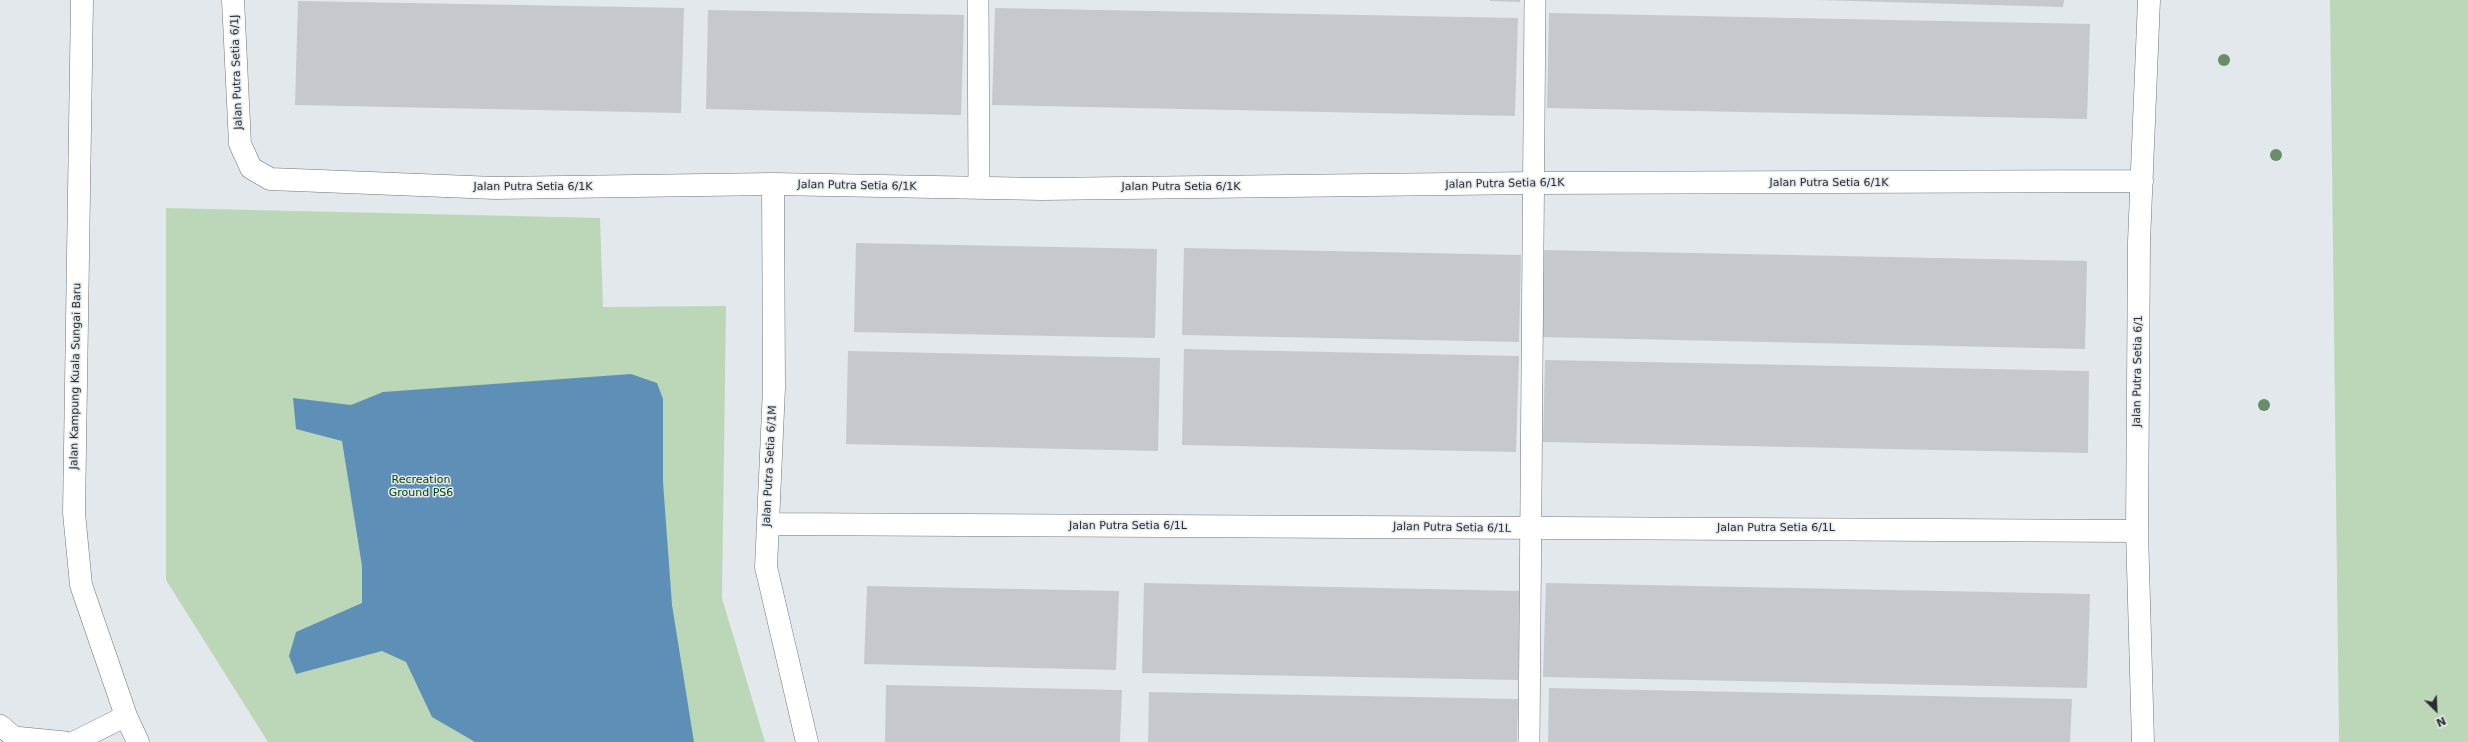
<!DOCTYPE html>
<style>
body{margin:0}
#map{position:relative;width:2468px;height:742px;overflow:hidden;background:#e3e8ed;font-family:"DejaVu Sans",sans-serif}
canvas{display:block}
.north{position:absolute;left:2416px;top:690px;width:40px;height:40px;-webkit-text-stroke:3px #e3e8ed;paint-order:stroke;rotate:156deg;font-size:11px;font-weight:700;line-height:16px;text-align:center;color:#2a2c2e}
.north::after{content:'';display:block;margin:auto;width:14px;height:18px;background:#2a2c2e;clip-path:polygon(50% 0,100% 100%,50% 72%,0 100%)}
</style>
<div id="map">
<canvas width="2468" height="742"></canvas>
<div class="north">N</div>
</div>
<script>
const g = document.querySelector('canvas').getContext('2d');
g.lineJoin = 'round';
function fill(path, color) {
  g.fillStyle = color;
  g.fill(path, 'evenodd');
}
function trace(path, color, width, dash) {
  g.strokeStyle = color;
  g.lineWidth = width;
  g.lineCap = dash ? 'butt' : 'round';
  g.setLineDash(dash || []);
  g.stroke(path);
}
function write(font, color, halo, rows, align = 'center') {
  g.font = font + ' "DejaVu Sans",sans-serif';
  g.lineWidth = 3;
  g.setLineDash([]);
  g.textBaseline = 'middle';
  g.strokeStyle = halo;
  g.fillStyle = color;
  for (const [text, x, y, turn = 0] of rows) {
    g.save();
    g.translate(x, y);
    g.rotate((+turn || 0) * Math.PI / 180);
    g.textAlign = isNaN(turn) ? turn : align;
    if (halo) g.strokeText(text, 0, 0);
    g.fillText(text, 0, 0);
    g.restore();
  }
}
fill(new Path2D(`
 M2330 0H2468V742H2339Z
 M166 208 600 218 603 307 726 306 722 598 765 742H268L166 580Z`), '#bbd7b7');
fill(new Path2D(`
 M631 374 657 383 663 399V482L672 605 694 742H475L432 717 406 662 382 651 296 674 289 656 296 632 362 603V566L342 441 296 429 293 398 351 405 383 392Z`), '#5e90b7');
fill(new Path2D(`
 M1490 0H1520V2L1490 1Z
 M1817 0H2064L2063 7Z
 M298 1 684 8 681 113 295 105Z
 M995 8 1518 18 1515 116 992 105Z
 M708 10 964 15 961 115 706 109Z
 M1549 13 2090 24 2087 119 1547 108Z
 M856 243 1157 249 1155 338 854 332Z
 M1184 248 1521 255 1519 342 1182 335Z
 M1544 250 2087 261 2085 349 1542 337Z
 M1184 349 1519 356 1516 452 1182 445Z
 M848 351 1160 358 1158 451 846 444Z
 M1545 360 2089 371 2088 453 1543 442Z
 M1144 583 1521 591 1518 680 1142 673Z
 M1546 583 2090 594 2087 688 1543 677Z
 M867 586 1119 591 1116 670 864 664Z
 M886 685 1122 690 1120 742H885Z
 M1549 688 2072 699 2070 742H1548Z
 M1149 692 1518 699 1517 742H1148Z`), '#c5c9ce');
const lane = new Path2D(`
 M978 0 979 187
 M0 725 14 737 65 742
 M74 742 126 716
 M1529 742 1535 0`);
const street = new Path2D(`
 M233 0 240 144 251 168 270 179 495 188 773 184 1042 189 1533 183 2142 181
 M773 184 774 388 766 567 807 742
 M768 524C1224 526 1680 528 2137 531
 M2143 742 2137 531 2139 242 2149 0`);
const secondary = new Path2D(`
 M82 0 74 513 81 585 126 716 138 742`);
trace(lane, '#707478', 22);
trace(street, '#707478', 23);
trace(secondary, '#707478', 23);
trace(lane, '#fff', 21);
trace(street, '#fff', 22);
trace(secondary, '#fff', 22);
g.fillStyle = '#698d6b';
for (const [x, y] of [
 [2224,60],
 [2276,155],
 [2264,405]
]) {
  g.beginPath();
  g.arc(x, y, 6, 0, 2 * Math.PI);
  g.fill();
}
write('11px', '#2a2c2e', '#e3e8ed', [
 ["Jalan Putra Setia 6/1J",237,72,-92],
 ["Jalan Putra Setia 6/1K",1829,183],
 ["Jalan Putra Setia 6/1K",1505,184,-1],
 ["Jalan Putra Setia 6/1K",857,186,1],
 ["Jalan Putra Setia 6/1K",533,187],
 ["Jalan Putra Setia 6/1K",1181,187],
 ["Jalan Putra Setia 6/1",2138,371,-89],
 ["Jalan Kampung Kuala Sungai Baru",76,376,-89],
 ["Jalan Putra Setia 6/1M",770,466,-87],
 ["Jalan Putra Setia 6/1L",1128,526],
 ["Jalan Putra Setia 6/1L",1452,528,1],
 ["Jalan Putra Setia 6/1L",1776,528]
]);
write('11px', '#064201', '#e3e8ed', [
 ["Recreation",421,480],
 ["Ground PS6",421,493]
]);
</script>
